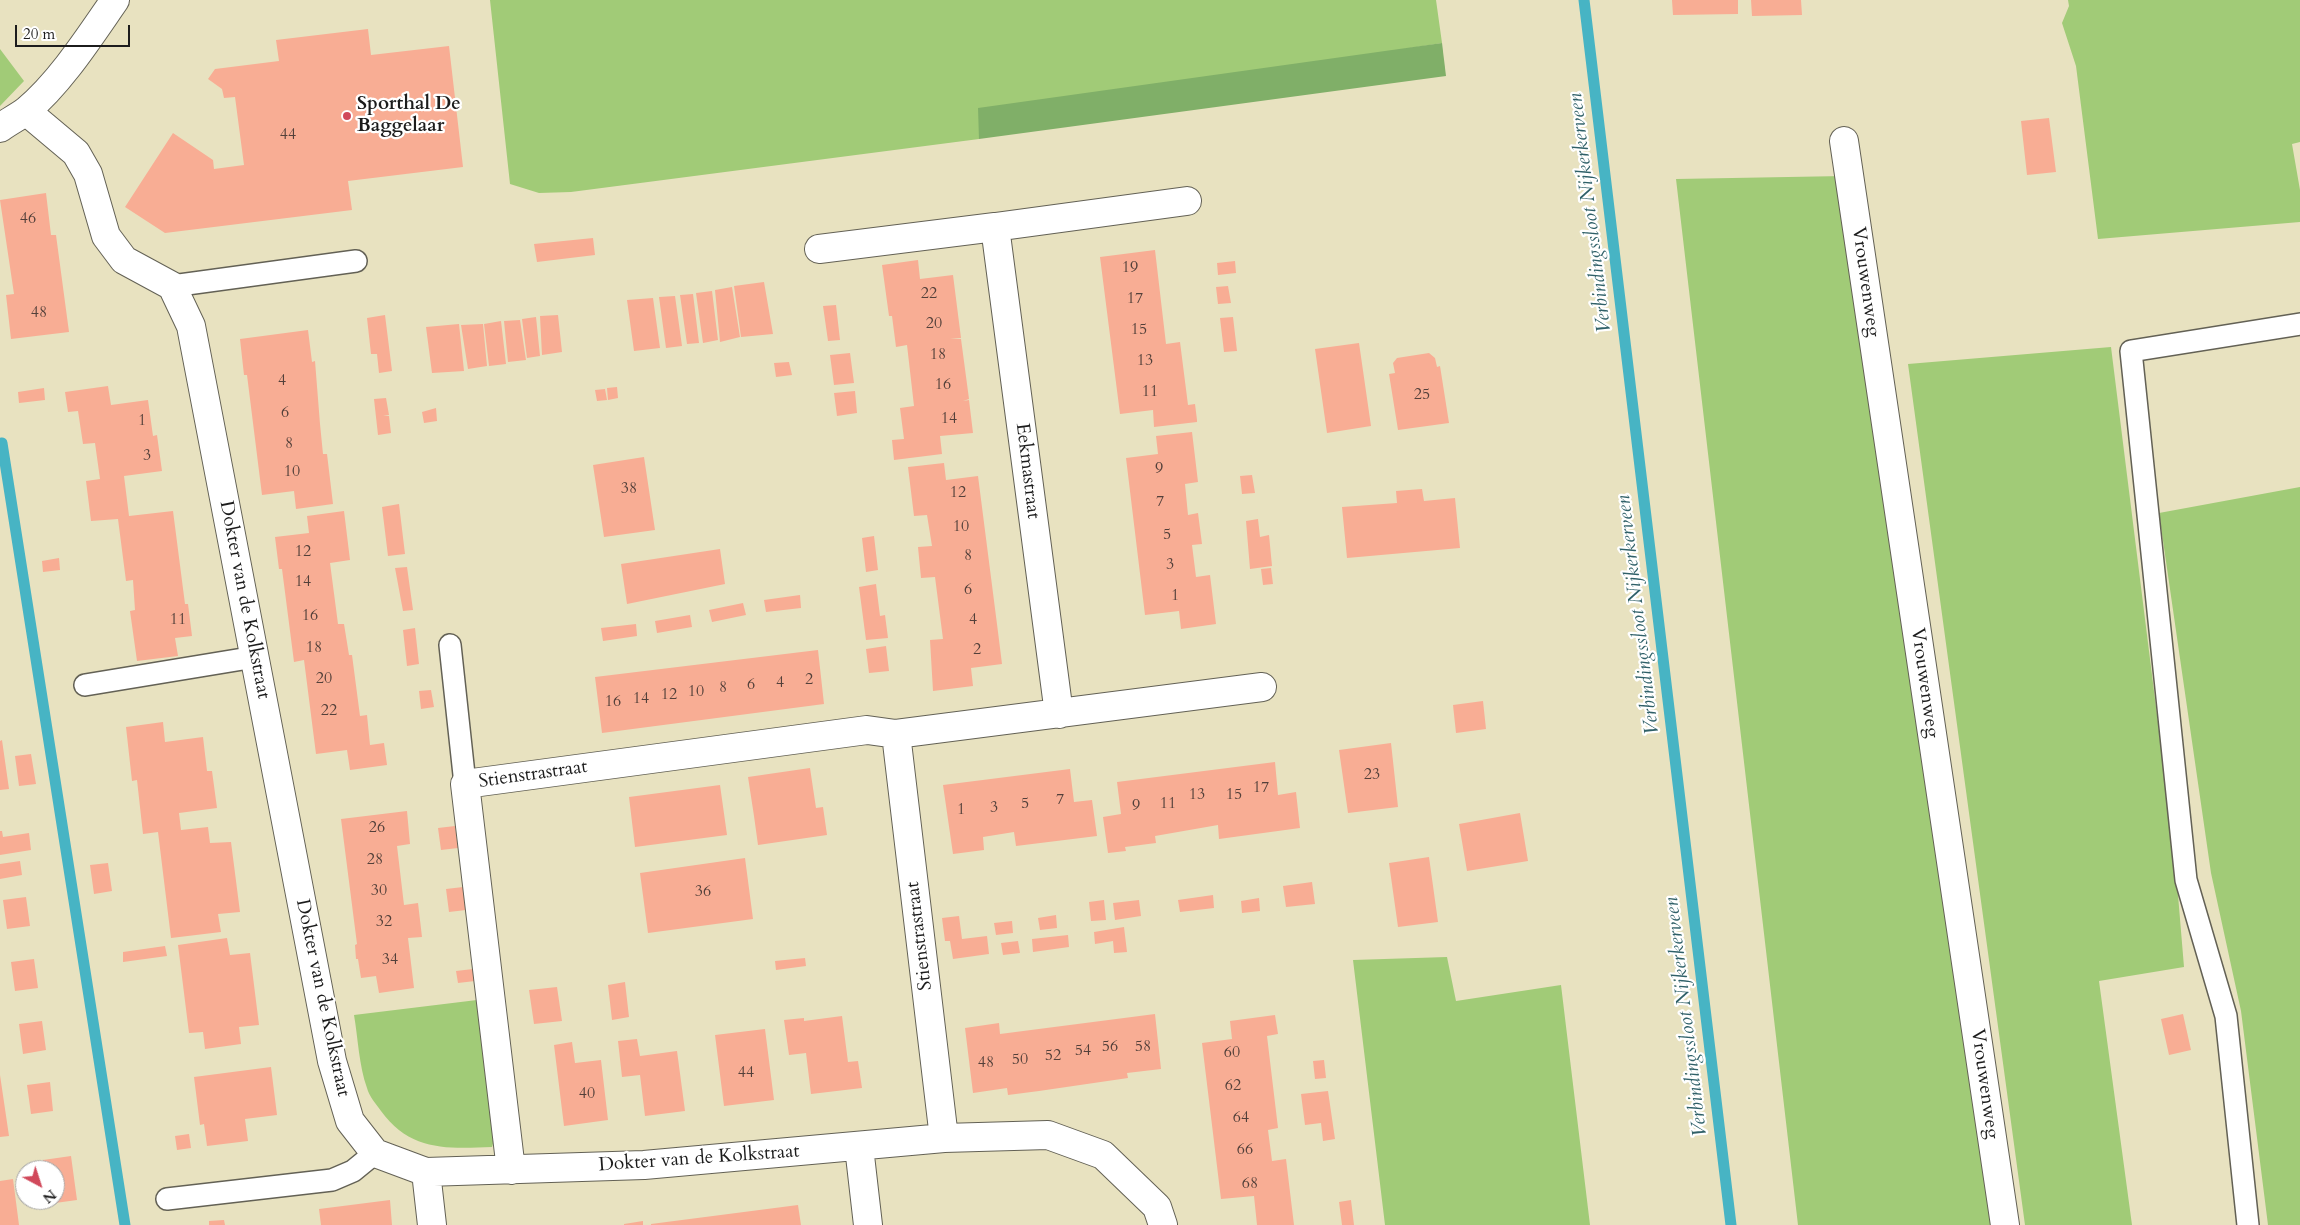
<!DOCTYPE html>
<style>
body{margin:0}
#map{position:relative;width:2300px;height:1225px;overflow:hidden;background:#e8e2c0;font-family:Cardo,serif}
canvas{display:block}
.north{position:absolute;left:15px;top:1160px;width:50px;height:50px;box-sizing:border-box;background:#fff;border:1px solid #a4a4a4;border-radius:50%;rotate:140deg;font-size:14px;font-weight:700;line-height:20px;text-align:center;color:#1c1c1c}
.north::after{content:'';display:block;margin:auto;width:18px;height:22px;background:#d1495b;clip-path:polygon(50% 0,100% 100%,50% 72%,0 100%)}
.scale{position:absolute;left:15px;top:25px;width:115px;height:22px;box-sizing:border-box;border:2px solid #1c1c1c;border-top:0;padding-left:6px;font-size:15px;line-height:18px;white-space:nowrap;color:#1c1c1c;-webkit-text-stroke:4px #fff;paint-order:stroke}
</style>
<div id="map">
<canvas width="2300" height="1225"></canvas>
<div class="north">N</div>
<div class="scale">20 m</div>
</div>
<script>
const g = document.querySelector('canvas').getContext('2d');
g.lineJoin = 'round';
function fill(path, color) {
  g.fillStyle = color;
  g.fill(path, 'evenodd');
}
function trace(path, color, width, dash) {
  g.strokeStyle = color;
  g.lineWidth = width;
  g.lineCap = dash ? 'butt' : 'round';
  g.setLineDash(dash || []);
  g.stroke(path);
}
function write(font, color, halo, rows, align = 'center') {
  g.font = font + ' Cardo,serif';
  g.lineWidth = 4.5;
  g.setLineDash([]);
  g.textBaseline = 'middle';
  g.strokeStyle = halo;
  g.fillStyle = color;
  for (const [text, x, y, turn = 0] of rows) {
    g.save();
    g.translate(x, y);
    g.rotate((+turn || 0) * Math.PI / 180);
    g.textAlign = isNaN(turn) ? turn : align;
    if (halo) g.strokeText(text, 0, 0);
    g.fillText(text, 0, 0);
    g.restore();
  }
}
fill(new Path2D(`
 M490 0H1436L1442 43 979 117V139L571 192 539 193 510 184Z
 M2068 0H2300V142L2292 144 2300 190V222L2098 239 2076 66 2062 23 2069 6Z
 M0 49 24 81 0 106Z
 M1844 176 1991 1225H1798L1676 179Z
 M2111 347 2175 859 2184 967 2099 981 2132 1225H2025L1908 364Z
 M2300 487V1225H2268L2241 1011 2211 873 2159 513Z
 M1447 957 1456 1001 1561 985 1590 1225H1385L1353 960Z
 M477 1000 495 1137 492 1147C447 1149 410 1151 381 1111 376 1104 369 1096 367 1088 359 1066 358 1038 354 1015Z`), '#a1cb77');
fill(new Path2D(`
 M1442 43 1446 76 979 139 978 108Z`), '#80af68');
trace(new Path2D(`
 M1584 0 1731 1225
 M2 443 125 1225`), '#47b4c4', 11);
fill(new Path2D(`
 M1672 0H1738V14L1673 15Z
 M1751 0H1801L1802 15 1752 16Z
 M368 29 371 55 449 46 463 167 348 181 352 210 165 233 125 207 173 133 213 160 214 169 244 165 235 97 224 98 222 89 208 79 215 69 279 61 276 40Z
 M2049 118 2056 172 2027 175 2021 121Z
 M46 193 51 235H56L69 332 11 339 6 295 14 294 0 200Z
 M593 238 595 255 537 262 534 244Z
 M1155 250 1166 344 1180 342 1188 405 1195 404 1197 420V422L1154 427 1153 410 1120 414 1100 257Z
 M918 260 920 279 953 275 961 338 950 339H961L969 399 963 401 969 400 973 433 940 436 942 454 894 460 892 440 904 439 900 408 914 406 907 345 896 347 892 316H889L882 265Z
 M1235 261 1236 273 1218 275 1217 263Z
 M764 282 773 334 741 337 734 286Z
 M1228 286 1231 303 1218 304 1216 287Z
 M732 287 740 337 720 342 715 290Z
 M712 291 718 340 703 343 696 293Z
 M693 294 699 343 687 344 680 295Z
 M675 296 682 346 666 348 659 297Z
 M653 298 660 348 634 351 627 300Z
 M836 305 840 340 828 341 823 306Z
 M385 315 392 371 379 373 377 354H371L367 318Z
 M558 315 562 352 542 355 540 316Z
 M536 317 540 356 527 358 522 319Z
 M1233 317 1237 351 1224 352 1220 318Z
 M520 320 526 360 508 362 504 321Z
 M501 321 506 364 489 366 484 324Z
 M459 324 464 371 432 373 426 327Z
 M483 324 487 366 468 369 461 325Z
 M308 330 312 362 315 361 320 424 323 454H327L333 504 296 509 294 491 262 495 247 375H244L240 339Z
 M1359 343 1371 426 1327 433 1315 349Z
 M850 353 854 383 834 385 830 355Z
 M1429 353 1435 358 1437 367 1440 366 1449 423 1398 430 1389 374 1395 373 1393 363 1397 358Z
 M789 362 792 375 776 377 774 363Z
 M108 386 111 405 148 400 153 436 157 435 162 471 124 476 129 516 173 511 185 604H188L192 636 175 638 178 656 137 661 130 611 135 610 133 580 126 581 118 519 91 521 86 481 100 479 95 443 83 444 78 411 68 412 65 392Z
 M617 387 618 398 608 400 607 388Z
 M44 388 45 400 19 403 18 392Z
 M605 389 607 400 597 401 595 390Z
 M855 391 857 413 837 416 834 393Z
 M386 398 389 415 383 416H389L391 433 378 435 374 399Z
 M436 408 437 421 424 423 422 412Z
 M1192 432 1198 482 1185 484 1188 515 1198 513 1202 544 1192 545 1196 577 1210 575 1216 624 1181 629 1179 611 1145 615 1126 458 1158 454 1156 436Z
 M644 457 655 530 604 537 593 465Z
 M944 463 946 480 978 476 998 632 992 633 998 632 1002 664 971 668 973 686 933 691 930 640 943 639 935 577 921 578 918 547 932 546 927 515 914 516 908 467Z
 M1252 475 1255 493 1242 494 1240 476Z
 M1422 489 1424 501 1455 498 1460 548 1347 558 1342 507 1397 503 1396 491Z
 M399 504 405 554 388 556 382 507Z
 M344 511 350 560 330 563 338 624H344L349 655H352L360 716 367 715 370 745 384 743 387 765 350 770 347 750 316 754 304 660 294 662 282 569H279L275 537 309 533 307 516Z
 M1258 519 1260 537 1269 535 1272 566 1250 569 1246 521Z
 M874 536 878 570 866 572 862 538Z
 M720 549 725 584 627 604 621 564Z
 M59 558 60 570 43 572 42 561Z
 M407 567 413 610 403 611 395 568Z
 M1271 568 1273 584 1263 585 1261 569Z
 M876 584 880 616 885 615 888 638 866 640 859 587Z
 M800 595 801 608 766 612 764 600Z
 M743 603 746 615 712 622 709 610Z
 M690 615 692 627 657 633 655 621Z
 M636 624 637 636 603 641 601 628Z
 M415 628 419 664 407 666 403 630Z
 M886 646 889 671 869 673 866 649Z
 M818 650 824 704 602 733 595 677Z
 M431 690 434 707 421 709 419 691Z
 M1483 701 1486 729 1456 733 1453 705Z
 M163 722 165 742 203 737 207 771H212L217 808 179 813 181 830 208 827 210 843 231 842 240 912 218 914 221 932 171 938 158 832 143 834 137 780 132 781 126 727Z
 M2 740 9 789 0 790V741Z
 M1391 743 1398 807 1348 813 1339 750Z
 M31 754 36 784 19 786 15 756Z
 M1275 762 1278 795 1296 792 1300 828 1219 839 1218 825 1155 836 1156 843 1125 847 1126 851 1108 853 1103 817 1121 814 1117 782Z
 M810 768 816 808 823 807 827 835 758 845 754 816 760 815 754 816 748 777Z
 M1070 769 1074 802 1092 800 1097 836 1016 846 1014 832 983 837 984 850 953 854 943 785Z
 M720 785 727 835 635 847 629 797Z
 M407 811 410 844 397 846 404 905 418 903 422 937 408 938 414 988 379 993 376 976 361 978 358 959H356L355 945 357 944 341 819Z
 M1520 813 1528 861 1467 871 1459 824Z
 M455 826 458 848 441 850 438 828Z
 M0 831H2L3 837 29 833 31 850 0 855Z
 M1429 857 1438 922 1398 927 1389 863Z
 M745 858 753 919 648 933 640 873Z
 M20 861 22 875 0 879V864Z
 M108 863 112 891 94 894 90 865Z
 M1312 882 1315 904 1286 907 1283 886Z
 M463 887 466 910 449 912 446 889Z
 M1213 895 1214 908 1180 912 1178 900Z
 M26 897 30 926 7 929 3 900Z
 M1259 898 1260 911 1242 913 1241 901Z
 M1104 900 1106 920 1091 921 1089 902Z
 M1139 900 1141 916 1115 920 1113 903Z
 M1056 915 1057 928 1040 930 1038 918Z
 M959 916 962 939 987 936 989 954 953 959 950 941H945L942 918Z
 M1012 921 1013 933 996 935 994 923Z
 M1124 927 1127 952 1114 953 1113 941 1095 944 1094 932Z
 M1068 935 1069 947 1033 952 1032 939Z
 M227 938 230 955 250 953 259 1025 239 1027 241 1044 205 1049 203 1032 189 1033 178 945Z
 M1018 941 1020 953 1003 955 1001 943Z
 M165 946 167 956 123 962V952Z
 M805 958 806 966 776 970 775 961Z
 M34 959 38 988 15 991 11 962Z
 M473 969 475 981 458 983 456 971Z
 M625 982 629 1017 612 1020 608 985Z
 M557 987 562 1021 534 1024 529 990Z
 M1155 1014 1161 1069 1127 1073 1128 1078 1039 1091 1008 1095 1007 1088 973 1093 965 1028 999 1023 1000 1034Z
 M2183 1014 2191 1050 2169 1055 2161 1019Z
 M1275 1015 1278 1034 1267 1036 1278 1128 1268 1130 1272 1161 1286 1159 1294 1225H1257L1254 1196 1221 1199 1202 1043 1232 1039 1230 1021Z
 M842 1016 848 1062 858 1061 862 1088 811 1094 806 1053 789 1055 784 1020 804 1018V1021Z
 M42 1021 46 1050 23 1054 19 1024Z
 M765 1029 774 1100 724 1106 715 1035Z
 M637 1039 640 1056 677 1051 685 1111 645 1116 640 1075 622 1077 618 1041Z
 M572 1042 575 1063 601 1060 608 1120 564 1126 554 1045Z
 M1324 1060 1326 1078 1315 1079 1313 1061Z
 M271 1067 277 1115 245 1119 248 1141 207 1146 204 1124 200 1125 194 1077Z
 M0 1075 9 1136 0 1137Z
 M50 1082 53 1111 31 1114 27 1085Z
 M1328 1091 1335 1139 1323 1141 1321 1123 1305 1125 1301 1094Z
 M189 1134 191 1148 177 1150 175 1136Z
 M71 1156 77 1200 48 1204V1200H55V1170H44L43 1160Z
 M13 1179 19 1225H0V1181Z
 M390 1200 392 1225H321L319 1209Z
 M1351 1200 1354 1225H1342L1339 1202Z
 M798 1205 801 1225H651V1224Z
 M224 1220 225 1225H209V1221Z
 M643 1221V1225H624V1224Z`), '#f8ad94');
const service = new Path2D(`
 M172 286 356 261
 M450 645 465 784
 M85 685 255 657
 M167 1199 332 1180 353 1171 375 1153
 M2248 1225 2226 1016 2186 880 2131 351 2300 324`);
const minor = new Path2D(`
 M26 111 76 153 88 174 106 236 124 260 172 286 191 326 332 1061 350 1121 375 1153 426 1172 644 1165 944 1138 1048 1135 1103 1155 1157 1207 1163 1225
 M0 128C8 122 18 117 26 111 60 83 90 36 115 0
 M1844 141 2005 1225
 M819 249 995 227
 M1059 714 995 227 1187 201
 M944 1138 896 734 1262 687
 M859 1147 868 1225
 M511 1170 465 784 867 730 896 734
 M426 1172 432 1225`);
trace(service, '#636155', 24);
trace(minor, '#636155', 30);
trace(service, '#fff', 21);
trace(minor, '#fff', 28);
for (const [x, y, r, color] of [
 [347,116,5,"#d1495b"]
]) {
  const dot = new Path2D();
  dot.arc(x, y, r, 0, 2 * Math.PI);
  g.fillStyle = color;
  g.fill(dot);
  trace(dot, '#fff', 2);
}
write('16px', '#53403a', null, [
 ["44",288,135],
 ["46",28,219],
 ["19",1130,268],
 ["22",929,294],
 ["17",1135,299],
 ["48",39,313],
 ["20",934,324],
 ["15",1139,330],
 ["18",938,355],
 ["13",1145,361],
 ["4",282,381],
 ["16",943,385],
 ["11",1150,392],
 ["25",1422,395],
 ["6",285,413],
 ["14",949,419],
 ["1",142,421],
 ["8",289,444],
 ["3",147,456],
 ["9",1159,469],
 ["10",292,472],
 ["38",629,489],
 ["12",958,493],
 ["7",1160,502],
 ["10",961,527],
 ["5",1167,535],
 ["12",303,552],
 ["8",968,556],
 ["3",1170,565],
 ["14",303,582],
 ["6",968,590],
 ["1",1175,596],
 ["16",310,616],
 ["11",178,620],
 ["4",973,620],
 ["18",314,648],
 ["2",977,650],
 ["20",324,679],
 ["2",809,680],
 ["4",780,683],
 ["6",751,685],
 ["8",723,688],
 ["10",696,692],
 ["12",669,695],
 ["14",641,699],
 ["16",613,702],
 ["22",329,711],
 ["23",1372,775],
 ["17",1261,788],
 ["13",1197,795],
 ["15",1234,795],
 ["7",1060,800],
 ["5",1025,804],
 ["11",1168,804],
 ["9",1136,806],
 ["3",994,808],
 ["1",961,810],
 ["26",377,828],
 ["28",375,860],
 ["30",379,891],
 ["36",703,892],
 ["32",384,922],
 ["34",390,960],
 ["56",1110,1047],
 ["58",1143,1047],
 ["54",1083,1051],
 ["60",1232,1053],
 ["52",1053,1056],
 ["50",1020,1060],
 ["48",986,1063],
 ["44",746,1073],
 ["62",1233,1086],
 ["40",587,1094],
 ["64",1241,1118],
 ["66",1245,1150],
 ["68",1250,1184]
]);
write('bold 19px', '#1c1c1c', '#fff', [
 ["Sporthal De",357,105],
 ["Baggelaar",357,127]
], 'left');
write('19px', '#1c1c1c', '#fff', [
 ["Vrouwenweg",1865,282,82],
 ["Eekmastraat",1027,471,83],
 ["Dokter van de Kolkstraat",244,600,79],
 ["Vrouwenweg",1924,683,82],
 ["Stienstrastraat",533,775,-8],
 ["Stienstrastraat",920,936,-97],
 ["Dokter van de Kolkstraat",322,998,78],
 ["Vrouwenweg",1984,1084,82],
 ["Dokter van de Kolkstraat",699,1159,-4]
]);
write('italic 20px', '#2f6068', '#fff', [
 ["Verbindingssloot Nijkerkerveen",1591,213,-97],
 ["Verbindingssloot Nijkerkerveen",1639,615,-97],
 ["Verbindingssloot Nijkerkerveen",1687,1017,-97]
]);
</script>
